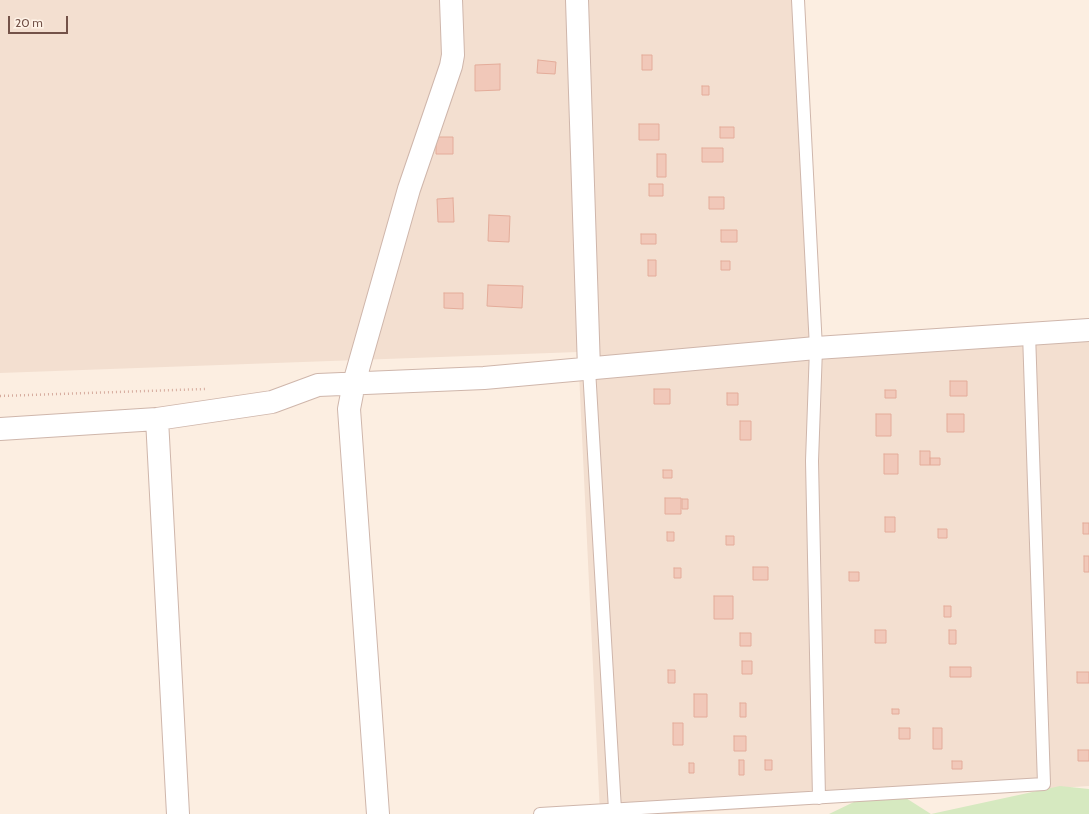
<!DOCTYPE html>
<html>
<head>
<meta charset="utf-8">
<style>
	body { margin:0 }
	#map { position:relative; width:1089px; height:814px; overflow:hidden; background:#fceee1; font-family:Cabin,sans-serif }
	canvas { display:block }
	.scale { position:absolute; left:8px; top:16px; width:60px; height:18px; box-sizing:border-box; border:2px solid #735248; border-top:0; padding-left:5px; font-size:12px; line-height:14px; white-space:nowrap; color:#735248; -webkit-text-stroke:3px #fff3e7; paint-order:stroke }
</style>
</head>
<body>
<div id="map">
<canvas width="1089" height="814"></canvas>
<div class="scale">20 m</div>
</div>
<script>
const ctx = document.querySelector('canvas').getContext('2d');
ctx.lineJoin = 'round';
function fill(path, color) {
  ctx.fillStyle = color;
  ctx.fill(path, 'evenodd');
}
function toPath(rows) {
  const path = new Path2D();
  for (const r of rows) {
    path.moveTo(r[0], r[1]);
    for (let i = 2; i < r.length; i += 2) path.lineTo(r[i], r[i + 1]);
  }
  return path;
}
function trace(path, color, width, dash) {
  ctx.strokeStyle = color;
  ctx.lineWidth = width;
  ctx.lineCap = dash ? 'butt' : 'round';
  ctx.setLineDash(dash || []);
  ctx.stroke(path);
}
fill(toPath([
	[0,0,802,0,812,337,1089,326,1089,786,672,814,600,814,578,352,0,373]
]), '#f3dfd0');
fill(toPath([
	[887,786,931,814,1060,786,1089,789,1089,814,829,814]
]), '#d6e9c0');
const building = toPath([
	[642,55,652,55,652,70,642,70,642,55],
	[538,60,556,62,555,74,537,73,538,60],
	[500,64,500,90,475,91,475,65,500,64],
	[702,86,709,86,709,95,702,95,702,86],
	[639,124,659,124,659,140,639,140,639,124],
	[720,127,734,127,734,138,720,138,720,127],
	[436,137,453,137,453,154,436,154,436,137],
	[702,148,723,148,723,162,702,162,702,148],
	[657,154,666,154,666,177,657,177,657,154],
	[649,184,663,184,663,196,649,196,649,184],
	[709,197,724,197,724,209,709,209,709,197],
	[453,198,454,222,438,222,437,199,453,198],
	[489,215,510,216,509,242,488,241,489,215],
	[721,230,737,230,737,242,721,242,721,230],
	[641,234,656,234,656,244,641,244,641,234],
	[648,260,656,260,656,276,648,276,648,260],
	[721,261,730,261,730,270,721,270,721,261],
	[488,285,523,286,522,308,487,306,488,285],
	[444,293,463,293,463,309,444,308,444,293],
	[950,381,967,381,967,396,950,396,950,381],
	[654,389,670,389,670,404,654,404,654,389],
	[885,390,896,390,896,398,885,398,885,390],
	[727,393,738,393,738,405,727,405,727,393],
	[876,414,891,414,891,436,876,436,876,414],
	[947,414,964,414,964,432,947,432,947,414],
	[740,421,751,421,751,440,740,440,740,421],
	[920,451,930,451,930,465,920,465,920,451],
	[884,454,898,454,898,474,884,474,884,454],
	[930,458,940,458,940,465,930,465,930,458],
	[663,470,672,470,672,478,663,478,663,470],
	[665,498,681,498,681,514,665,514,665,498],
	[682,499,688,499,688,509,682,509,682,499],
	[885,517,895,517,895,532,885,532,885,517],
	[1083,523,1089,523,1089,534,1083,534,1083,523],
	[938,529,947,529,947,538,938,538,938,529],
	[667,532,674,532,674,541,667,541,667,532],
	[726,536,734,536,734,545,726,545,726,536],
	[1084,556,1089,556,1089,572,1084,572,1084,556],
	[753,567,768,567,768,580,753,580,753,567],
	[674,568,681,568,681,578,674,578,674,568],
	[849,572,859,572,859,581,849,581,849,572],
	[714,596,733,596,733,619,714,619,714,596],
	[944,606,951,606,951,617,944,617,944,606],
	[875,630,886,630,886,643,875,643,875,630],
	[949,630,956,630,956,644,949,644,949,630],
	[740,633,751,633,751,646,740,646,740,633],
	[742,661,752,661,752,674,742,674,742,661],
	[950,667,971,667,971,677,950,677,950,667],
	[668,670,675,670,675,683,668,683,668,670],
	[1077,672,1089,672,1089,683,1077,683,1077,672],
	[694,694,707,694,707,717,694,717,694,694],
	[740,703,746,703,746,717,740,717,740,703],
	[892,709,899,709,899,714,892,714,892,709],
	[673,723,683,723,683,745,673,745,673,723],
	[899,728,910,728,910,739,899,739,899,728],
	[933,728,942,728,942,749,933,749,933,728],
	[734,736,746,736,746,751,734,751,734,736],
	[1078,750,1089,750,1089,761,1078,761,1078,750],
	[739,760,744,760,744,775,739,775,739,760],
	[765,760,772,760,772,770,765,770,765,760],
	[952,761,962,761,962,769,952,769,952,761],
	[689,763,694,763,694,773,689,773,689,763]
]);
fill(building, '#f1c8b9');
trace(building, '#e4ac9a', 1);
const lane = toPath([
	[798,0,816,348,812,461,819,798],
	[589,369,615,810],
	[540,814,1044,784,1029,333]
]);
const street = toPath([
	[577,0,589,369],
	[157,419,178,814],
	[0,429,157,419,272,402,318,385,484,378,816,348,1089,330],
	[378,814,349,409,354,383,409,189,451,66,453,55,451,0]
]);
trace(lane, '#cfb6ab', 14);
trace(street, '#cfb6ab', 24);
trace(toPath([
	[0,396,205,389]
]), '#d6ab9d', 2.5, [1, 3]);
trace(lane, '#fff', 12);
trace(street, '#fff', 22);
</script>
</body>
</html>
